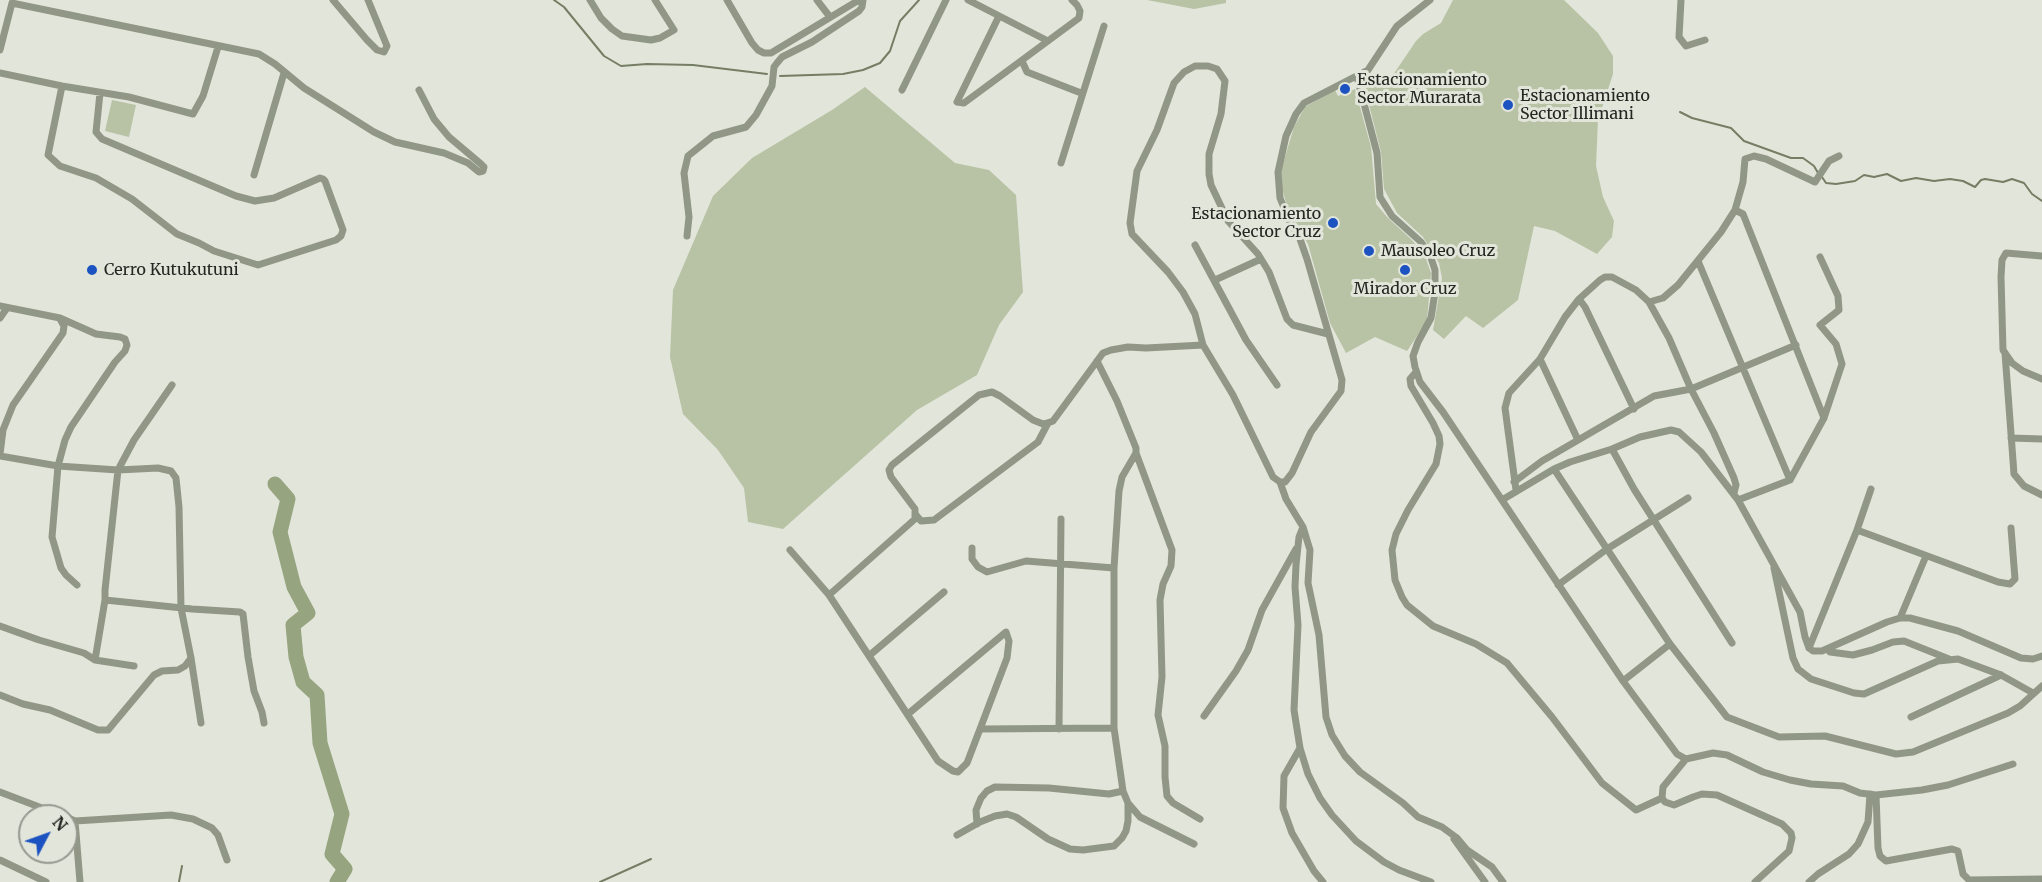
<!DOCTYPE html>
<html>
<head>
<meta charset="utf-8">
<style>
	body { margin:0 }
	#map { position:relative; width:2042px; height:882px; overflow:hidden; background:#e2e6da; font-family:Merriweather,serif }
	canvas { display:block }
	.north { position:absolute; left:18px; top:804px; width:60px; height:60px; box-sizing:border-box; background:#e2e6da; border:2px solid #969990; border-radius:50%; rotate:49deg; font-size:16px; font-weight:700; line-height:24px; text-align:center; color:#252622 }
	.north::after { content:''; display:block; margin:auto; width:21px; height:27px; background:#1c53c0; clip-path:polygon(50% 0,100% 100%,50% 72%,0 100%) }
</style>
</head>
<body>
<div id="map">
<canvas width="2042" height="882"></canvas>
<div class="north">N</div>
</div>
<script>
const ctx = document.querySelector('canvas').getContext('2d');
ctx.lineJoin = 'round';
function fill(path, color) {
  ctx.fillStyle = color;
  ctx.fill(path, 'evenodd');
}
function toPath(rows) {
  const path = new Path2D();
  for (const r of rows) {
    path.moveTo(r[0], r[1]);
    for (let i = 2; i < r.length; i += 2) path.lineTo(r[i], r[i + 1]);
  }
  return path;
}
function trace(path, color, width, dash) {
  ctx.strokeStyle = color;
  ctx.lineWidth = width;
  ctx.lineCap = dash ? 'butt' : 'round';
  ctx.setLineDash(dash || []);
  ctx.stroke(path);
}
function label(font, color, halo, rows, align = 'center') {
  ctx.font = font + ' Merriweather,serif';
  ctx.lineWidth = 6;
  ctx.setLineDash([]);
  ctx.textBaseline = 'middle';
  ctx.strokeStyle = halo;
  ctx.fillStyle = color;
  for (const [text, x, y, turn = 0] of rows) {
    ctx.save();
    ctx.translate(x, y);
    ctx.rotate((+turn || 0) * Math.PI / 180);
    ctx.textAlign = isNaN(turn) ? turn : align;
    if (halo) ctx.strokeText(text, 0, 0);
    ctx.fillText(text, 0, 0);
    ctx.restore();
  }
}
fill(toPath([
	[1147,0,1226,0,1226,3,1194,9],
	[1453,0,1564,0,1598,33,1613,56,1613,74,1598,120,1596,166,1603,197,1614,221,1612,237,1597,254,1555,231,1534,226,1518,300,1483,328,1466,316,1444,339,1433,330,1442,278,1439,263,1423,237,1397,213,1384,189,1381,152,1366,93,1366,88,1391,78,1416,41,1423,34,1441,23],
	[865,87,955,163,989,170,1016,195,1023,292,999,325,977,375,917,410,783,529,748,522,744,488,718,450,683,414,670,357,673,290,713,196,752,158,832,110],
	[1355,89,1371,147,1376,204,1388,218,1411,239,1425,256,1431,273,1427,321,1407,351,1375,337,1346,353,1330,323,1308,244,1288,210,1282,188,1281,170,1294,127,1305,107,1335,90,1338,96],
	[112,100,136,105,129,137,105,131]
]), '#b8c2a5');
trace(toPath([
	[554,0,564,7,604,56,621,66,647,64,693,65,767,74],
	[780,76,843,74,863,70,880,63,890,51,900,21,919,0],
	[1680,112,1692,118,1731,128,1744,141,1791,158,1803,158,1814,166,1818,173],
	[1822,177,1826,183,1836,184,1855,181,1864,175,1874,177,1887,174,1901,181,1916,178,1934,181,1950,179,1963,181,1975,187,1981,180,1985,179,2003,182,2012,179,2024,183,2032,194,2042,201],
	[179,882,182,866],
	[600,882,651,859]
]), '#757e64', 2);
trace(toPath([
	[275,484,288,499,280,532,294,587,308,613,293,625,296,657,303,682,317,695,320,743,342,814,332,854,345,869,337,882]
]), '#97a480', 15);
trace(toPath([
	[333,0,367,40,377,50,384,52,387,46,368,0],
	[590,0,601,18,612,29,622,36,651,40,660,38,674,30,655,0],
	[727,0,752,43,758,50,764,53,771,53,859,0],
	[817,0,830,17],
	[968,0,1048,41],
	[1681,0,1679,37,1686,46,1705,40],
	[999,16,957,102,964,103,1079,18,1080,11,1077,5,1072,0],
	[0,50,12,3,259,54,275,64,304,88,374,132,395,142,444,153,468,163,479,172,483,171,484,167,481,164,449,137,434,119,419,90],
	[1022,61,1027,72,1081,93],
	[0,73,62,86,129,97,193,114,203,96,218,47],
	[1357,77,1377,153,1380,197,1392,216,1421,242,1430,255,1435,270,1435,292,1431,318,1418,342,1413,356,1415,367,1420,382,1443,412,1623,681,1677,754,1686,759,1713,753,1727,755,1763,772,1790,780,1811,784,1843,786,1860,793,1876,795,1922,790,1948,785,2013,764],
	[62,86,48,155,60,166,96,178,132,199,177,234,199,243,214,251,258,265,336,240,341,236,343,230,325,181,323,179,320,178,274,198,255,201,236,196,102,139,96,132,100,93],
	[902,90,946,0],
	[1061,163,1104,26],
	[254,175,284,73],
	[1735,210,1743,214,1824,418],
	[687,236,689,217,684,173,688,156,713,136,746,127,756,115,772,86,774,67,777,63,782,57,812,42,859,11,862,7,863,0],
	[1195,245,1246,340,1277,385],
	[2042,256,2006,253,2002,260,2001,277,2003,350,2012,363,2023,371,2042,379],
	[1698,261,1790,480],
	[1215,280,1261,259],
	[1579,299,1585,307,1634,409],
	[1649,302,1663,298,1678,285,1721,232,1735,210,1743,182,1745,159,1754,156,1766,159,1815,182,1829,161,1839,156],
	[0,306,60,318,96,334,120,337,125,339,127,345,125,351,115,362,71,427,65,440,58,466,52,537,61,568,66,575,77,585],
	[0,318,7,308],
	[1328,334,1293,325,1287,319,1269,272,1258,254,1228,221,1211,185,1209,174,1209,154,1221,114,1225,81,1217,69,1208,66,1195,66,1184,72,1174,83,1157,130,1137,171,1130,223,1132,234,1168,272,1183,292,1195,314,1203,345,1233,395,1273,477,1280,482,1285,482,1292,473,1311,432,1341,391,1342,380,1307,259,1300,239,1289,220,1280,198,1278,172,1286,136,1296,114,1304,103,1368,70,1397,26,1430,0],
	[2005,353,2014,474,2024,486,2042,495],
	[1540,359,1578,440],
	[1416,372,1410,379,1411,386,1433,423,1439,436,1440,444,1436,464,1408,510,1396,534,1392,550,1395,580,1402,597,1407,605,1433,626,1476,644,1507,663,1552,717,1602,783,1636,810,1662,798],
	[2011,438,2042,439],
	[1612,449,1634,489,1732,643],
	[1136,453,1172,550,1171,566,1163,584,1160,600,1162,677,1158,715,1165,746,1165,777,1167,796,1173,803,1200,819],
	[0,454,3,430,13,405,63,333,64,326,60,319],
	[0,456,58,466,118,470,158,468,171,471,176,478,179,507,181,608,191,658,201,723],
	[1554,469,1670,644,1727,717,1779,737,1825,736,1896,754,1913,752,2008,713,2020,706,2042,686],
	[1280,482,1286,499,1303,527,1310,550,1308,583,1319,635,1326,717,1332,735,1345,756,1360,772,1403,803,1418,817,1442,827,1457,838,1467,850,1492,867,1503,882],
	[1514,482,1542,461,1654,396,1691,389,1796,345],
	[1516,490,1505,408,1509,393,1540,359,1565,317,1579,299,1600,280,1605,277,1612,277,1636,290,1649,302,1669,338,1691,389,1714,433,1734,478,1736,485,1734,493],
	[1502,500,1554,469,1570,462,1612,449,1640,437,1671,430,1679,432,1701,452,1738,500,1800,612,1805,637,1809,648,1813,651,1822,651,1887,622,1900,618,1910,618,1958,631,2021,658,2033,659,2042,656],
	[1738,500,1790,480,1824,418,1842,364,1836,344,1820,325,1839,310,1838,296,1820,257],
	[916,515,921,521,934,520,1038,442,1048,423],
	[1303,527,1299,537,1296,565,1295,587,1298,625,1294,710,1300,748,1308,774,1320,798,1332,815,1356,841,1384,862,1399,870,1431,882],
	[1857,530,1998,582,2010,584,2015,579,2011,528],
	[972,548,972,559,978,567,987,572,1026,561,1114,568],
	[790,550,829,595,938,761,953,771,958,772,967,763,980,729,1007,658,1009,641,1006,632,908,714],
	[1774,568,1793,658,1798,669,1811,679,1854,693,1864,694,1938,661,1958,659,2001,675,2033,693],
	[1558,585,1607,549,1688,498],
	[829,595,915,519,915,509,891,477,889,470,892,465,979,395,992,392,1000,396,1033,420,1043,424,1048,423,1053,421,1103,353,1111,350,1128,347,1146,348,1203,345],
	[105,600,192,609,240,612,243,614,248,657,254,691,262,712,264,723],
	[1900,618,1926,556],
	[0,626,39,640,84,653,95,660,134,666],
	[1809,648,1857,530,1871,489],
	[1827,649,1830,652,1853,655,1872,650,1893,642,1904,641,1949,659],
	[870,655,944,592],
	[95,660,105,600,105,590,118,470,134,440,172,385],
	[1623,681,1670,644],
	[0,695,23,704,50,710,98,730,108,730,154,675,162,671,178,670,185,666,191,658],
	[1204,716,1236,671,1248,650,1262,610,1296,549],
	[1911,717,2001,675],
	[980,729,1114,728],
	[1059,729,1061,519],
	[1300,748,1284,776,1283,808,1292,833,1314,871,1323,882],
	[1686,759,1663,787,1662,798,1665,802,1674,805,1693,797,1702,794,1717,795,1782,824,1791,833,1792,838,1789,851,1755,882],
	[0,792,63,816],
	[1876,795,1878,848,1880,856,1886,861,1952,849,1958,851,1963,874,1969,880,2042,879],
	[1128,803,1140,817,1194,844],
	[66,817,75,821,171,815,193,819,212,828,218,835,227,860],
	[75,821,80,882],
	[977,824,976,810,981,798,987,791,995,787,1049,788,1109,794,1123,791],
	[957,835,980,822,995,816,1007,814,1016,817,1048,839,1070,849,1083,850,1114,846,1122,838,1126,831,1128,821,1128,803,1123,791,1114,728,1114,568,1119,491,1122,477,1136,453,1136,448,1117,401,1097,361],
	[1454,839,1485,882],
	[0,860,46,882],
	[1809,882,1818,874,1849,854,1858,844,1868,822,1870,794]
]), '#919787', 7);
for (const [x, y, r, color] of [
	[1345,89,6,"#1c53c0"],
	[1508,105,6,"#1c53c0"],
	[1333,223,6,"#1c53c0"],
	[1369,251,6,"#1c53c0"],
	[92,270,6,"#1c53c0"],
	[1405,270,6,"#1c53c0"]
]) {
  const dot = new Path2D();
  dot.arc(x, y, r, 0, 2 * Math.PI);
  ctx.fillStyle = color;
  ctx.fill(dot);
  trace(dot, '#e2e6da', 2);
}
label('16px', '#252622', '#e2e6da', [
	["Estacionamiento",1357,80],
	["Sector Murarata",1357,98],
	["Estacionamiento",1520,96],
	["Sector Illimani",1520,114],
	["Estacionamiento",1321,214,"right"],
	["Sector Cruz",1321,232,"right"],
	["Mausoleo Cruz",1381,251],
	["Cerro Kutukutuni",104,270],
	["Mirador Cruz",1405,289,"center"]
], 'left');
</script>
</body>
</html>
